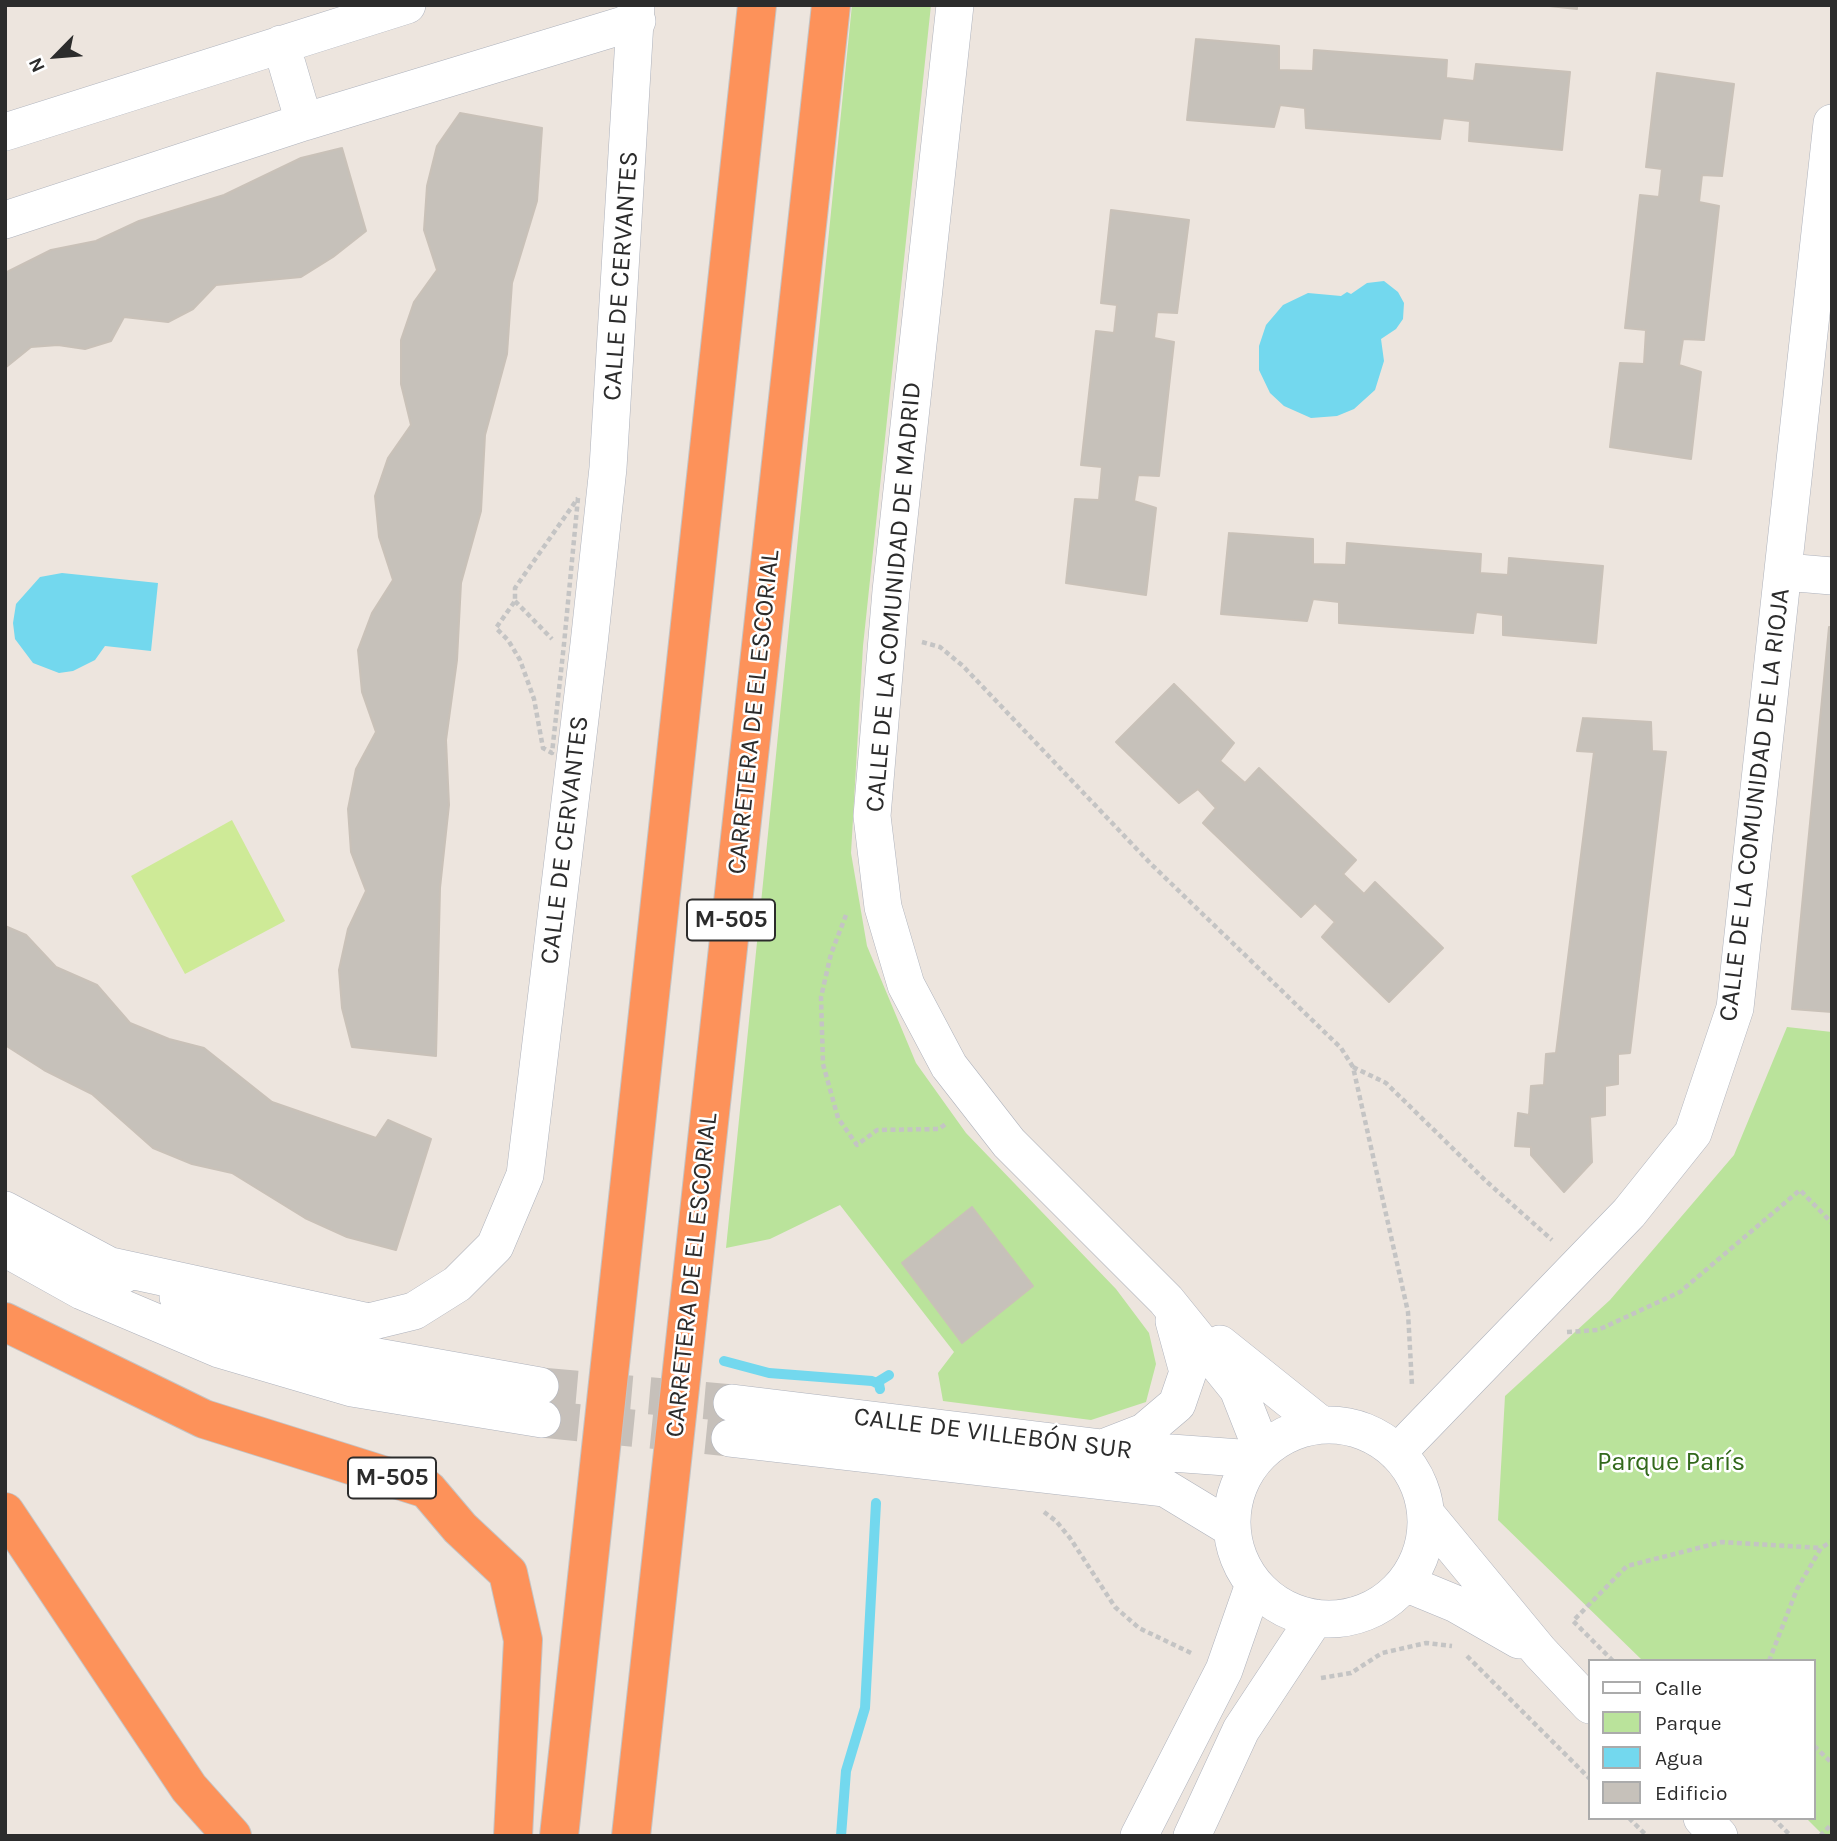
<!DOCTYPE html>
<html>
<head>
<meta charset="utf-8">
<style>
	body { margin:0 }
	#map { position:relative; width:1837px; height:1841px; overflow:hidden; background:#ede5de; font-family:Karla,sans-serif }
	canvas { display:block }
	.frame { position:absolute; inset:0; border:7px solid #2c2c2c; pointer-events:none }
	.legend { position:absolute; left:1588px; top:1659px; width:228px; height:161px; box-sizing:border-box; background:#fff; border:2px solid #ababab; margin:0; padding:9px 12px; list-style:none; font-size:21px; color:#2c2c2c }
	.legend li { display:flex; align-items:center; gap:14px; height:35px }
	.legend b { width:35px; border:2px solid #ababab }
	.north { position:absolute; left:21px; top:21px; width:70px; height:70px; -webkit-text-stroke:5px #fff; paint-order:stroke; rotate:245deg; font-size:19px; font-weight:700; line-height:28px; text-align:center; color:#2c2c2c }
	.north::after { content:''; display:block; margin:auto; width:24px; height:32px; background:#2c2c2c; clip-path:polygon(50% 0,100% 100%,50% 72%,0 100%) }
</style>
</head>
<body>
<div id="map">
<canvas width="1837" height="1841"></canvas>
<div class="frame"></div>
<ul class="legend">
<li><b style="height:9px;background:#fff"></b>Calle</li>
<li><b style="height:19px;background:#bae39b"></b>Parque</li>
<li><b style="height:19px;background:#73d8ee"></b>Agua</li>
<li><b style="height:19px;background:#c6c1ba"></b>Edificio</li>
</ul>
<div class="north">N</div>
</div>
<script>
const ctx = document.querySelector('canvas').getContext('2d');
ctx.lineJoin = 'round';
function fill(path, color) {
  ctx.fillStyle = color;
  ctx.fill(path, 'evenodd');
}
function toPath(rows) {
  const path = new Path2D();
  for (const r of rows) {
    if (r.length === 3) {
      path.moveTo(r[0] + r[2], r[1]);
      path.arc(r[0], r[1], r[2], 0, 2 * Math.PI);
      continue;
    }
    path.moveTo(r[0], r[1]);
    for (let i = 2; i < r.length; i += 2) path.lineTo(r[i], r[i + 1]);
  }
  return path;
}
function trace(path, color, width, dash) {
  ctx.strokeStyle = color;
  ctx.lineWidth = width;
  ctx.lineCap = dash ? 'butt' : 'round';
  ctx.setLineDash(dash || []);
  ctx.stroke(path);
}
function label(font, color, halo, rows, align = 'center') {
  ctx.font = font + ' Karla,sans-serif';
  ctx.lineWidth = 5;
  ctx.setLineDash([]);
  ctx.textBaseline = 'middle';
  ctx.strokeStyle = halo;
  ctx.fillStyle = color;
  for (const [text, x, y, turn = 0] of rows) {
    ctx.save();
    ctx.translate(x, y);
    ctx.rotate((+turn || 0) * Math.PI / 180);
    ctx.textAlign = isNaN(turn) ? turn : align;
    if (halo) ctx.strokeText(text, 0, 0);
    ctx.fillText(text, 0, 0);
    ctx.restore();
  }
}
fill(toPath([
	[852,5,931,5,863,646,851,853,867,946,916,1063,966,1133,1116,1289,1149,1333,1156,1364,1146,1402,1091,1420,943,1401,938,1373,954,1352,840,1205,770,1239,726,1248],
	[1787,1027,1832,1032,1832,1836,1824,1836,1806,1818,1814,1818,1814,1661,1643,1661,1498,1520,1505,1396,1610,1300,1734,1155]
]), '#bae39b');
fill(toPath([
	[232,820,285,921,185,974,131,876]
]), '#ceea97');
fill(toPath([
	[1384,281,1398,292,1404,303,1403,319,1396,329,1381,339,1384,361,1375,390,1354,409,1337,416,1311,418,1284,406,1270,393,1259,370,1259,346,1266,325,1283,305,1308,293,1341,296,1347,292,1351,294,1367,283],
	[62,573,158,583,151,651,105,646,95,660,73,671,59,673,33,663,15,639,13,623,16,604,40,577]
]), '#73d8ee');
trace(toPath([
	[724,1361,769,1373,872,1381,879,1384,880,1389],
	[876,1383,889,1375],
	[841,1836,846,1771,865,1708,876,1503]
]), '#73d8ee', 10);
const building = toPath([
	[1540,5,1577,5,1577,9,1540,5],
	[1196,39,1279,46,1279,70,1313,71,1314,50,1447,60,1446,78,1474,81,1476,64,1570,72,1562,150,1469,141,1470,121,1443,118,1440,139,1306,128,1305,108,1280,105,1274,127,1187,120,1196,39],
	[1657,73,1734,84,1722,176,1702,175,1699,202,1719,206,1704,340,1683,339,1679,365,1701,372,1691,459,1610,447,1620,363,1644,364,1646,330,1625,328,1640,195,1659,197,1662,169,1646,167,1657,73],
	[460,113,542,128,537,201,512,283,507,354,485,435,481,511,461,583,457,660,446,740,449,805,440,888,436,1056,352,1047,342,1008,339,970,348,929,366,891,351,852,348,809,356,769,376,732,362,692,358,650,372,613,393,580,379,537,375,496,388,458,411,425,401,384,401,340,414,302,437,270,424,230,427,186,437,146,460,113],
	[342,148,366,231,333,257,301,277,216,285,193,309,168,322,124,317,111,341,85,349,58,345,31,347,5,368,5,273,51,250,96,241,139,221,224,195,301,158,342,148],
	[1111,210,1189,220,1177,313,1157,312,1154,338,1174,342,1159,476,1138,475,1134,501,1156,508,1146,595,1066,583,1075,499,1099,500,1102,467,1081,465,1096,331,1114,333,1117,305,1101,303,1111,210],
	[1229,533,1313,539,1313,564,1346,565,1347,543,1481,554,1480,573,1508,575,1509,558,1603,566,1596,643,1503,635,1503,615,1476,612,1473,633,1339,623,1339,602,1313,599,1307,621,1221,614,1229,533],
	[1829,627,1832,627,1832,1012,1792,1009,1829,627],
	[1174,684,1234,743,1220,761,1245,783,1259,768,1356,860,1343,874,1364,894,1375,882,1443,948,1389,1002,1322,937,1335,922,1315,903,1301,917,1203,823,1216,808,1198,789,1179,803,1116,742,1174,684],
	[1583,718,1651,722,1652,751,1666,752,1630,1053,1618,1054,1618,1084,1605,1086,1605,1115,1590,1117,1592,1162,1564,1192,1531,1155,1531,1147,1515,1146,1518,1113,1529,1115,1531,1086,1544,1085,1546,1054,1556,1053,1594,752,1577,751,1583,718],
	[5,926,26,935,56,967,97,985,130,1023,169,1039,204,1048,272,1102,376,1138,388,1120,431,1139,396,1250,347,1237,305,1218,232,1173,192,1164,153,1148,92,1094,44,1070,5,1045,5,926],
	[972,1207,1033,1286,962,1343,902,1263,972,1207]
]);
fill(building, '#c6c1ba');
trace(building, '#c9c1b8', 2);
trace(toPath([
	[540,1386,732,1403],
	[542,1419,730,1438]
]), '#c6c0ba', 37, [37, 18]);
const minor = toPath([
	[955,5,891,591,872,816,883,907,906,985,949,1066,1009,1143,1166,1300,1238,1389,1262,1450],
	[281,44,304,122],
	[5,132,407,5],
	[5,220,304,122,637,21],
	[1785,572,1832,576],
	[5,1210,125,1274],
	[5,1248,82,1291,219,1349,352,1388,542,1419],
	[102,1264,369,1322,414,1311,457,1284,495,1246,525,1175,589,644,608,468,636,5],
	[178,1297,231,1319,355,1353,540,1386],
	[1220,1344,1320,1424],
	[732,1403,1102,1448,1254,1459],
	[1329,1522,97],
	[730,1438,1165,1488,1231,1528],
	[1108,1446,1144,1432,1177,1404,1188,1372,1174,1321],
	[1397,1453,1629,1213,1693,1133,1735,1008,1832,123],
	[1426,1514,1540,1652,1590,1705],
	[1405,1583,1456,1604,1519,1640],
	[1702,1818,1719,1836],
	[1139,1836,1224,1670,1254,1584],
	[1192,1836,1241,1730,1315,1618]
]);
const highway = toPath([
	[5,1322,204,1419,427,1489,460,1528,508,1573,523,1640,513,1836],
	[5,1512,189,1788,232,1836],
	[559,1836,757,5],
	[631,1836,831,5]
]);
trace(minor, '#aeb2bc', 38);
trace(highway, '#c4c4c4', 40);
trace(toPath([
	[578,498,564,644,552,753,543,748,534,699,520,660,508,640,496,628,515,601,515,588,578,498],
	[515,601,552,639],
	[922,642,940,647,963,666,1151,864,1341,1048,1353,1067,1408,1312,1412,1385],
	[846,915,831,954,821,997,823,1064,838,1118,857,1145,877,1130,939,1129,947,1123],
	[1353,1067,1386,1083,1486,1181,1552,1240],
	[1567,1332,1598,1330,1680,1292,1800,1190,1832,1223],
	[1044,1512,1056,1521,1070,1538,1115,1607,1139,1628,1191,1653],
	[1467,1656,1590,1779],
	[1613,1661,1573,1621,1627,1566,1722,1542,1821,1548],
	[1769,1661,1797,1589,1821,1548,1832,1541],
	[1321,1678,1351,1673,1382,1653,1426,1643,1452,1646],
	[1814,1746,1832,1763],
	[1629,1818,1647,1836],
	[1773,1818,1791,1836],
	[1820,1836,1832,1824]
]), '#c4c4c4', 4.5, [5, 3.5]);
trace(minor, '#fff', 37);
trace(highway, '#fd925a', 38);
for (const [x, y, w] of [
	[731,920,88],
	[392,1478,88]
]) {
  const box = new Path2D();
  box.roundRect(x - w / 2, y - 20.5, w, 41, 5);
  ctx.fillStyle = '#fff';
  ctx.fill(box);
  trace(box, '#2c2c2c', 2);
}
label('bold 24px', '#2c2c2c', null, [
	["M-505",731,920],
	["M-505",392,1478]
]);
label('26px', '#2c2c2c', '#fff', [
	["CALLE DE CERVANTES",621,276,-86],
	["CALLE DE LA COMUNIDAD DE MADRID",894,597,-85],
	["CARRETERA DE EL ESCORIAL",754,712,-84],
	["CALLE DE LA COMUNIDAD DE LA RIOJA",1755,805,-83],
	["CALLE DE CERVANTES",565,840,-83],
	["CARRETERA DE EL ESCORIAL",692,1275,-84],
	["CALLE DE VILLEBÓN SUR",993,1434,7]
]);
label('26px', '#32691b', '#fff', [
	["Parque París",1671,1463]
]);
</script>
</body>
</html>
